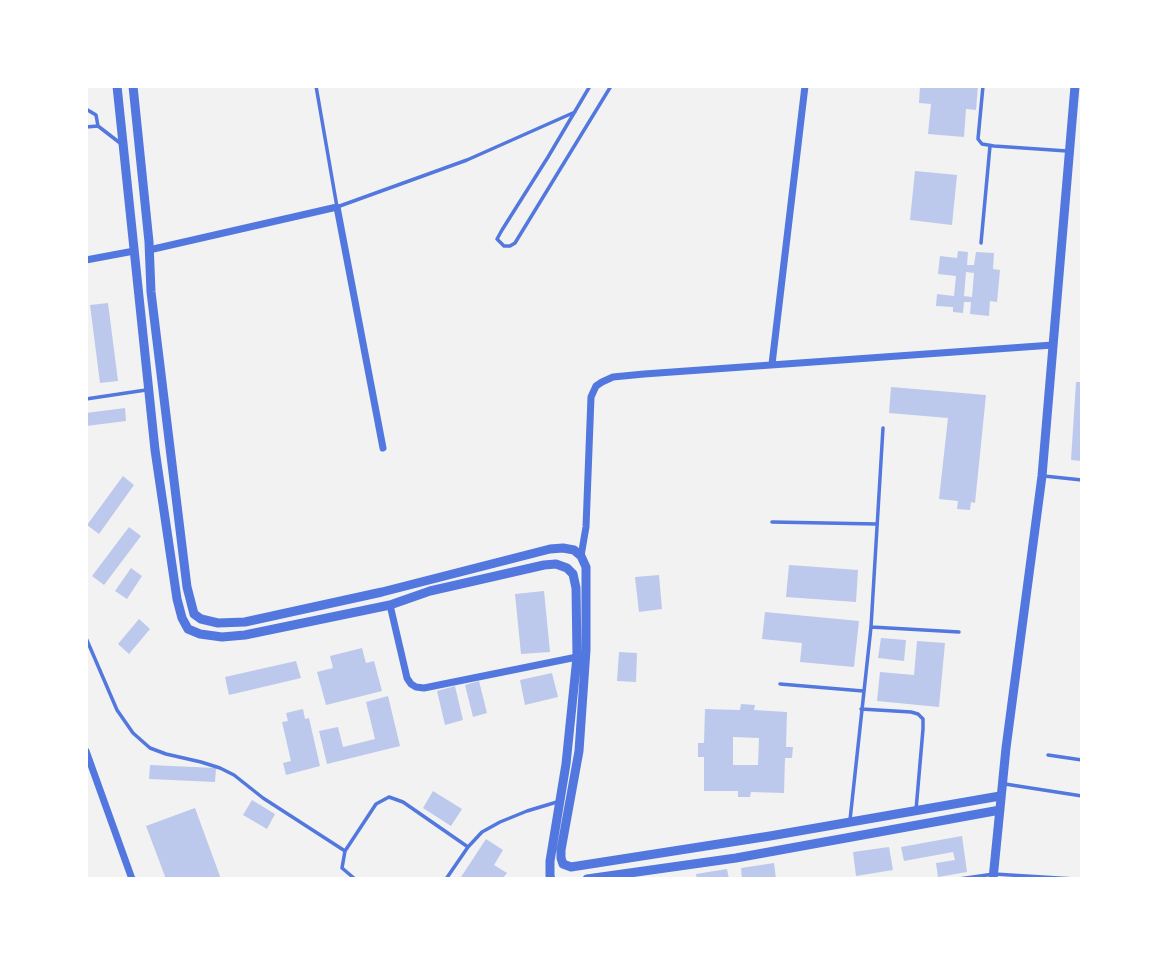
<!DOCTYPE html>
<html>
<head>
<meta charset="utf-8">
<style>
	body { margin:0 }
	#map { position:relative; width:1168px; height:965px; overflow:hidden; background:#f2f2f2; font-family:Signika,sans-serif }
	canvas { display:block }
	.frame { position:absolute; inset:0; border:88px solid #fff; pointer-events:none }
</style>
</head>
<body>
<div id="map">
<canvas width="1168" height="965"></canvas>
<div class="frame"></div>
</div>
<script>
const ctx = document.querySelector('canvas').getContext('2d');
ctx.lineJoin = 'round';
function fill(path, color) {
  ctx.fillStyle = color;
  ctx.fill(path, 'evenodd');
}
function toPath(rows) {
  const path = new Path2D();
  for (const r of rows) {
    path.moveTo(r[0], r[1]);
    for (let i = 2; i < r.length; i += 2) path.lineTo(r[i], r[i + 1]);
  }
  return path;
}
function trace(path, color, width, dash) {
  ctx.strokeStyle = color;
  ctx.lineWidth = width;
  ctx.lineCap = dash ? 'butt' : 'round';
  ctx.setLineDash(dash || []);
  ctx.stroke(path);
}
fill(toPath([
	[920,86,978,86,976,110,966,109,964,137,928,134,931,104,919,103],
	[915,171,957,175,952,225,910,220],
	[958,251,968,252,967,265,974,265,976,252,994,253,993,269,1000,270,997,302,990,301,989,316,970,314,971,302,964,302,963,313,953,312,953,307,936,306,937,294,954,296,956,276,938,274,940,256,957,258],
	[966,272,974,273,972,297,964,296],
	[108,303,118,381,100,383,90,305],
	[1076,382,1082,382,1082,461,1071,460],
	[891,387,986,395,975,503,971,502,970,510,957,509,958,501,939,499,948,418,889,413],
	[125,408,126,421,86,426,86,413],
	[123,476,134,485,99,534,87,525],
	[129,527,141,536,104,585,92,576],
	[789,565,858,570,856,602,786,597],
	[131,568,142,576,127,599,115,591],
	[659,575,662,609,639,612,635,577],
	[544,591,550,652,521,654,515,594],
	[765,612,859,621,854,667,800,662,802,643,762,639],
	[139,619,150,629,129,654,118,644],
	[881,638,906,640,904,661,878,658],
	[917,641,945,643,939,707,877,701,880,672,914,675],
	[362,648,366,663,374,661,382,691,326,705,317,672,333,668,330,656],
	[619,652,637,653,636,682,617,681],
	[296,661,301,678,229,695,225,677],
	[552,673,558,697,525,705,520,680],
	[479,681,487,713,473,717,465,685],
	[455,686,463,720,445,725,437,691],
	[388,696,400,746,327,764,319,731,338,727,343,747,375,739,366,702],
	[741,704,755,705,754,710,787,712,786,747,793,747,792,758,785,758,784,793,751,792,750,797,738,797,738,791,704,791,704,757,698,757,698,743,704,743,705,709,740,710],
	[733,737,759,738,758,765,733,765],
	[303,709,305,719,309,718,320,766,286,775,283,763,291,761,282,722,288,721,286,713],
	[150,765,216,768,215,782,149,779],
	[433,791,462,809,451,826,423,808],
	[252,800,275,814,267,829,243,815],
	[195,808,221,879,166,879,146,826],
	[962,836,967,872,938,877,936,863,955,860,953,852,904,861,901,847],
	[486,839,503,850,494,865,507,873,502,879,464,879,461,877],
	[889,847,893,870,856,876,853,852],
	[774,863,776,879,742,879,741,868],
	[727,869,729,879,697,879,696,874]
]), '#bdc9ec');
trace(toPath([
	[316,86,337,207,467,160,575,112],
	[590,86,548,157,502,230,497,239,504,246,510,246,515,243,611,86],
	[983,86,978,139,982,144,994,146,1067,151],
	[86,109,96,115,98,126,120,143],
	[86,127,98,126],
	[981,243,990,146],
	[86,399,146,390],
	[1044,476,1082,480],
	[772,522,877,524],
	[871,627,959,632],
	[86,638,117,710,133,733,150,748,166,754,201,762,220,768,234,775,263,798,345,851],
	[780,684,863,691],
	[861,709,911,712,918,714,923,719,923,729,916,810],
	[1048,755,1082,760],
	[1005,784,1082,796],
	[850,820,871,627,883,428],
	[355,879,342,868,345,851,376,804,389,797,403,802,468,847],
	[446,879,468,847,482,832,500,822,527,811,557,802],
	[959,879,994,874,1075,879]
]), '#5277de', 3.5);
trace(toPath([
	[149,250,337,207,383,448],
	[86,260,134,251],
	[772,364,805,86],
	[581,556,586,527,591,397,596,386,602,382,613,377,644,374,1053,345],
	[390,605,407,678,411,684,416,687,424,688,577,657],
	[86,751,132,879]
]), '#5277de', 7);
trace(toPath([
	[117,86,155,450,177,599,182,618,188,629,200,634,222,637,245,635,390,605,430,591,544,565,556,564,567,568,573,574,576,588,577,657,566,764,550,861,550,876,551,879],
	[133,86,149,242,151,292,187,587,194,614,201,619,218,623,245,622,382,592,550,549,563,548,574,550,581,556,586,567,586,650,579,751,561,850,561,858,563,864,571,867,770,836,1000,796],
	[587,879,736,858,1000,810],
	[993,879,1006,748,1042,476,1075,86]
]), '#5277de', 9);
</script>
</body>
</html>
